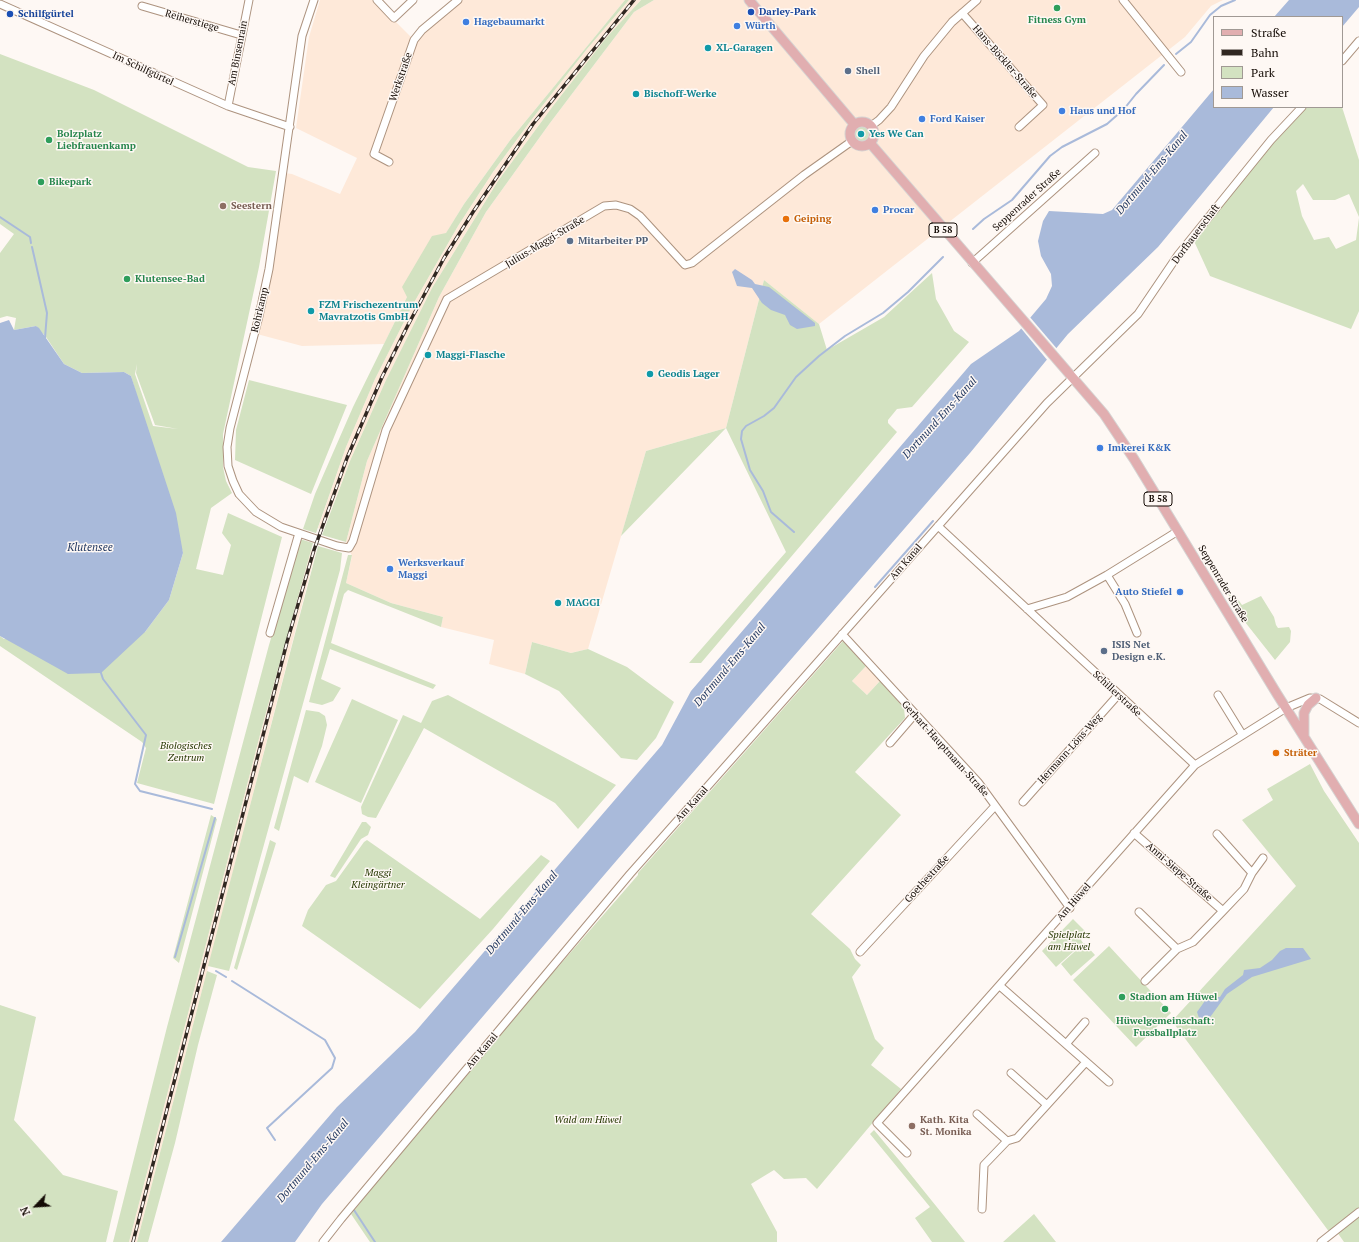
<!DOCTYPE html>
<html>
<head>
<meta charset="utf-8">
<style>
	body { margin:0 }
	#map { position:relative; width:1359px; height:1242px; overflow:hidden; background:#fef8f4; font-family:"PT Serif",serif }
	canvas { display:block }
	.legend { position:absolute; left:1213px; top:16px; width:130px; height:92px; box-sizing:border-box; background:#fef8f4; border:1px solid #a09994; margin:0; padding:5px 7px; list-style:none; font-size:12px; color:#140b05 }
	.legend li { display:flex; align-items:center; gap:8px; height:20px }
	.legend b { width:20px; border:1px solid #a09994 }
	.north { position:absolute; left:16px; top:1186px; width:40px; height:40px; -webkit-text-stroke:3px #fef8f4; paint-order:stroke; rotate:245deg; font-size:11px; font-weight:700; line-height:16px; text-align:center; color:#140b05 }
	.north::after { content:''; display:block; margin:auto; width:14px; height:18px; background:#140b05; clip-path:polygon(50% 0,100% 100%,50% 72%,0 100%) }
</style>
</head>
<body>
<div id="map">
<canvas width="1359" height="1242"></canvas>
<ul class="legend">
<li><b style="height:5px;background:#e1aeb0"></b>Straße</li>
<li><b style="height:5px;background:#302721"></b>Bahn</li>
<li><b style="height:11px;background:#d3e2c1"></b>Park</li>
<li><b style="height:11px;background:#a9bada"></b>Wasser</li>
</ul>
<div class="north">N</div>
</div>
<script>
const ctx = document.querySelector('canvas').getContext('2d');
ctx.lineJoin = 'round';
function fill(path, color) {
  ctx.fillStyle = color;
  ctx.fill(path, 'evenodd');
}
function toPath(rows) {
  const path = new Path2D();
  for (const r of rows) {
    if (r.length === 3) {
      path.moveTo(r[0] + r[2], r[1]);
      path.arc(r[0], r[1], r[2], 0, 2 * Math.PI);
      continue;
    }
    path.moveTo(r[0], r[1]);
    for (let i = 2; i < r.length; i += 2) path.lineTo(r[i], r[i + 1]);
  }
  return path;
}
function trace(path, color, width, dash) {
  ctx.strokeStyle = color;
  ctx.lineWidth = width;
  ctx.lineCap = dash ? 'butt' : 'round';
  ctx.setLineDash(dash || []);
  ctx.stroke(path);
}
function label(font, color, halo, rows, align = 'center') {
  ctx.font = font + ' "PT Serif",serif';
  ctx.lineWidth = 3;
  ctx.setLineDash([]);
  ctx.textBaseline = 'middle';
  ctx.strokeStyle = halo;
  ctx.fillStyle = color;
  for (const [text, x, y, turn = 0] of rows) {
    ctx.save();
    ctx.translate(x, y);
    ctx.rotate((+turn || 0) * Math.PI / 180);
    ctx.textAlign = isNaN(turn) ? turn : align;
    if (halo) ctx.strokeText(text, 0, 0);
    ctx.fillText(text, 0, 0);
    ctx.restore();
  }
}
fill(toPath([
	[320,0,374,0,415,41,462,0,625,0,511,139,464,204,407,297,384,344,302,346,257,334,284,173,292,174,340,194,357,158,296,128,309,37],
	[629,0,641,0,606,38,553,106,498,181,432,288,386,380,350,461,323,530,318,528,346,447,375,379,412,306,458,226,493,172,532,119,587,49],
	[654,0,1223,0,1211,6,1185,37,819,324,764,280,726,428,646,451,588,649,571,653,532,642,525,674,489,664,494,640,441,627,443,617,391,603,346,583,352,556,346,542,367,461,439,297,486,212,550,123,634,12],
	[311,550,316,551,137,1242,129,1242,262,727],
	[866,666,880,681,867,695,852,681]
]), '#fee9d9');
fill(toPath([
	[625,0,629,0,587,49,532,119,493,172,458,226,412,306,375,379,346,447,316,533,303,529,315,494,353,407,407,297,402,287,432,236,446,233,464,204,511,139],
	[641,0,654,0,634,12,550,123,486,212,439,297,367,461,346,542,322,535,350,461,386,380,432,288,498,181,553,106,606,38],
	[0,54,94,90,248,167,276,171,259,267,223,434,223,467,226,481,232,493,211,508,196,569,223,575,231,545,222,533,228,513,282,537,214,804,137,783,146,748,142,742,0,646,0,636,4,639,145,632,169,600,183,553,131,376,124,372,82,373,64,364,46,337,36,326,14,330,16,318,7,316,0,318,0,253,14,234,0,224],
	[137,364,136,373,155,425,178,429,153,426,135,374],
	[1304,107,1342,107,1359,160,1359,217,1349,194,1335,200,1313,200,1303,184,1296,191,1302,216,1314,240,1329,237,1336,249,1356,240,1359,218,1359,311,1351,329,1210,276,1194,241,1274,140],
	[861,133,8],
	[932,273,936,299,954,331,969,342,912,407,897,409,888,420,888,423,897,432,701,663,689,663,786,552,726,428,621,536,646,451,726,428,764,280,819,324,827,350,884,317],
	[249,380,347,405,311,494,235,460,236,430],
	[300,539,313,543,262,727,129,1242,113,1242,167,1027,269,645],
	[318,546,342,553,340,570,229,971,208,966],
	[348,555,352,555,346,583,391,603,443,617,441,627,348,590,344,594,331,643,436,685,433,689,330,649,321,679,341,688,333,701,322,705,309,702],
	[1228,594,1237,598,1242,605,1261,596,1274,617,1276,625,1278,628,1289,627,1291,631,1290,642,1275,660,1245,622],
	[843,641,866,666,852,681,867,695,880,681,904,708,905,718,855,772,901,815,811,914,850,949,855,959,861,965,852,977,875,1039,884,1048,871,1065,901,1089,817,1189,806,1178,784,1179,774,1170,751,1184,777,1232,777,1242,370,1242,351,1214,369,1192,369,1189,451,1094,537,989,558,967,638,875,638,873],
	[532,642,571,653,588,649,627,667,674,702,656,738,637,760,621,758,559,691,525,674],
	[448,695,616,785,578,829,555,803,424,728,376,818,368,817,362,814,361,807,403,715,421,723,432,701],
	[352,699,398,720,361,803,315,782],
	[306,710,319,712,325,716,327,725,322,746,308,783,294,776,279,831,274,828],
	[1310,764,1324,791,1359,843,1359,1210,1330,1233,1172,1021,1296,886,1242,820,1273,800,1267,789],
	[211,815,217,819,179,963,173,958],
	[362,822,366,822,371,827,368,835,361,839,335,878,330,876],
	[270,840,276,843,237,970,234,968],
	[367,840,480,919,541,855,550,861,493,929,420,1009,302,926,308,910,326,885,336,881,364,842],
	[1073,919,1087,933,1081,940,1083,943,1056,967,1042,951],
	[1084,943,1095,955,1071,976,1061,964],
	[1109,946,1171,1013,1136,1047,1073,980],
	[207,971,217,975,198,1045,175,1143,148,1242,137,1242],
	[0,1005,36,1017,14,1120,63,1175,118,1191,106,1242,0,1242],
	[874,1130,899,1160,965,1242,932,1242,915,1218,930,1207,870,1134],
	[1034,1214,1056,1242,1003,1242],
	[1359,1214,1359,1242,1344,1242,1337,1232]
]), '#d3e2c1');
fill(toPath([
	[1289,0,1359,0,1359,7,1342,27,1342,17,1274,17],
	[1214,89,1214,107,1274,107,1158,247,1068,334,970,453,617,860,322,1204,295,1242,221,1242,337,1107,415,1032,662,745,691,691,971,364,1019,331,1046,299,1052,286,1051,274,1041,256,1038,241,1043,221,1049,211,1103,214,1112,210],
	[735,269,752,280,755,284,769,287,815,323,815,326,797,329,790,325,785,315,771,310,762,303,752,288,737,286,732,272],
	[9,320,14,330,36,326,39,328,64,364,82,373,124,372,131,376,176,513,183,553,169,600,145,632,101,673,68,674,0,636,0,323],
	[1286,948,1303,948,1311,959,1252,977,1227,994,1208,1020,1203,1023,1200,1021,1197,1012,1207,998,1220,997,1225,989,1243,975,1244,970,1260,968,1272,960,1280,951]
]), '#a9bada');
fill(toPath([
	[1029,316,1058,350,1048,361,1020,327]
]), '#fef8f4');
trace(toPath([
	[1176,54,1191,42,1210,15,1221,6,1235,0],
	[0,217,30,237,31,243],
	[973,229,984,219,1012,200,1050,156,1062,147,1107,124,1124,109,1136,94,1164,65],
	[32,247,47,313,45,338],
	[794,532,771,512,763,491,750,470,741,439,742,431,746,426,764,416,774,408,796,377,819,356,845,336,883,313,908,292,943,257],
	[875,587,933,521],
	[100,670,103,679,146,735,135,784,140,791,212,809],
	[175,957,215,818],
	[216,971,226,977],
	[232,981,325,1040,335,1058,332,1068,267,1128,275,1140],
	[354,1210,375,1242]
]), '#a9bada', 2);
const minor = toPath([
	[314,0,302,36,269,269,259,316,230,428,227,447,228,466,233,481,239,494,256,512,281,527,337,546,349,548,353,541,386,430,447,299,604,206,616,205,630,209,640,216,685,265,692,263,804,175,852,141],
	[377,0,394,18,413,0],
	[1123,0,1181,72],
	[0,4,228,106,290,127],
	[142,6,241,35],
	[962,13,1043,105,1019,127],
	[1342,61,1359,41],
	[228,106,249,0],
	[871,126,879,120,891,107,924,56,952,22,977,0],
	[389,162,374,154,414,40,422,30,458,0],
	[972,263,1095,153],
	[938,526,1195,765],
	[1107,575,1125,604,1137,633],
	[1027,609,1067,597,1107,575,1178,531],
	[270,633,299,533],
	[842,634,978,782,1070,908],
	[1218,695,1242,734],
	[890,743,915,714],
	[1023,802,1118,695],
	[1134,833,1223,911],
	[1217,834,1252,873],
	[1139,912,1177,949],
	[860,952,995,806],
	[1145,981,1177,949,1193,942,1223,911,1244,889,1252,873,1263,858],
	[1000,986,1109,1082],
	[1066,1044,1085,1022],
	[1011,1073,1047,1105],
	[977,1114,1007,1141,1017,1138,1086,1062],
	[907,1153,877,1123,1195,765,1286,708,1310,698,1320,699,1359,723],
	[982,1209,984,1165,1007,1141],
	[323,1242,341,1219,630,874,1047,403,1138,314,1178,255,1271,140,1302,107],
	[1321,1242,1359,1212]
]);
const major = toPath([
	[749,0,854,124],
	[862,134,12],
	[870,143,1104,414,1134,459,1277,694,1359,824],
	[1304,735,1304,713,1308,705,1316,698]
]);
trace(minor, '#ad937f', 9);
trace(major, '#d5d3d2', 11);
trace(minor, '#fff', 7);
trace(major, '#e1aeb0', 9);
const rail = toPath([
	[133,1242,287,642,314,550,347,458,382,377,408,325,444,258,473,212,533,124,634,0]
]);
trace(rail, '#302721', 3.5);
trace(rail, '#fef8f4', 2, [6]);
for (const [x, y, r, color] of [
	[1057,8,4,"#2e9e5b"],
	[751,12,4,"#1a4fb4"],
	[10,14,4,"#1a4fb4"],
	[466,22,4,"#3f7fe0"],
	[737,26,4,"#3f7fe0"],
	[708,48,4,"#0f9aa8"],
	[848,71,4,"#5c6f8a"],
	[636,94,4,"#0f9aa8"],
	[1062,111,4,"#3f7fe0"],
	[922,119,4,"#3f7fe0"],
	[861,134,4,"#0f9aa8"],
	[49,140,4,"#2e9e5b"],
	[41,182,4,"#2e9e5b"],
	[223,206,4,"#8d6e63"],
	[875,210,4,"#3f7fe0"],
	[786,219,4,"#e8710a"],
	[570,241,4,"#5c6f8a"],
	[127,279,4,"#2e9e5b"],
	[311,311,4,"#0f9aa8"],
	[428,355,4,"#0f9aa8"],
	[650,374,4,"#0f9aa8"],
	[1100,448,4,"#3f7fe0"],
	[390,569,4,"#3f7fe0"],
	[1180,592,4,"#3f7fe0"],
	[558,603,4,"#0f9aa8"],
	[1104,651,4,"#5c6f8a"],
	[1276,753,4,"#e8710a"],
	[1122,997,4,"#2e9e5b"],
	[1165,1009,4,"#2e9e5b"],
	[912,1126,4,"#8d6e63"]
]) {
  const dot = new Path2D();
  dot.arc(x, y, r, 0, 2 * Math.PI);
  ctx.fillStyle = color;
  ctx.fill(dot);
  trace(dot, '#fef8f4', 1.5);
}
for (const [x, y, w] of [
	[943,230,28],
	[1158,499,28]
]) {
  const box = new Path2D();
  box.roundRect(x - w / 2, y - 7, w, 14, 3);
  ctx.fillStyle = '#fef8f4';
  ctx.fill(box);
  trace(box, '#140b05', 1);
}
label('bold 9px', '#140b05', null, [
	["B 58",943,230],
	["B 58",1158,499]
]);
label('bold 10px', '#164399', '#fef8f4', [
	["Darley-Park",759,12],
	["Schilfgürtel",18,14]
], 'left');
label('bold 10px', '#27864d', '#fef8f4', [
	["Fitness Gym",1057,20,"center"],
	["Bolzplatz",57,134],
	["Liebfrauenkamp",57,146],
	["Bikepark",49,182],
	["Klutensee-Bad",135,279],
	["Stadion am Hüwel",1130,997],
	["Hüwelgemeinschaft:",1165,1021,"center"],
	["Fussballplatz",1165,1033,"center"]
], 'left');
label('10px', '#140b05', '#fef8f4', [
	["Reiherstiege",192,21,16],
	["Am Binsenrain",238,53,-79],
	["Hans-Böckler-Straße",1005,62,49],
	["Im Schilfgürtel",143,69,25],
	["Werkstraße",401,77,-71],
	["Seppenrader Straße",1027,200,-42],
	["Dorfbauerschaft",1196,234,-53],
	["Julius-Maggi-Straße",545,242,-31],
	["Rohrkamp",260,310,-77],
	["Am Kanal",906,562,-49],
	["Seppenrader Straße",1223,584,59],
	["Schillerstraße",1117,694,43],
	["Gerhart-Hauptmann-Straße",945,749,48],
	["Hermann-Löns-Weg",1070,749,-48],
	["Am Kanal",692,804,-48],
	["Anni-Siepe-Straße",1179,872,41],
	["Goethestraße",927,879,-48],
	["Am Hüwel",1074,902,-49],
	["Am Kanal",482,1051,-50]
]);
label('bold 10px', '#366cbe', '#fef8f4', [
	["Hagebaumarkt",474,22],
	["Würth",745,26],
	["Haus und Hof",1070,111],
	["Ford Kaiser",930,119],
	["Procar",883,210],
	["Imkerei K&K",1108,448],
	["Werksverkauf",398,563],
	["Maggi",398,575],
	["Auto Stiefel",1172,592,"right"]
], 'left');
label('bold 10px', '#0d838f', '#fef8f4', [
	["XL-Garagen",716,48],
	["Bischoff-Werke",644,94],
	["Yes We Can",869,134],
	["FZM Frischezentrum",319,305],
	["Mavratzotis GmbH",319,317],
	["Maggi-Flasche",436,355],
	["Geodis Lager",658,374],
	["MAGGI",566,603]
], 'left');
label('bold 10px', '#4e5e75', '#fef8f4', [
	["Shell",856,71],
	["Mitarbeiter PP",578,241],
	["ISIS Net",1112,645],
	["Design e.K.",1112,657]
], 'left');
label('bold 10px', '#785e54', '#fef8f4', [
	["Seestern",231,206],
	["Kath. Kita",920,1120],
	["St. Monika",920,1132]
], 'left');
label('bold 10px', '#c56008', '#fef8f4', [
	["Geiping",794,219],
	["Sträter",1284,753]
], 'left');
label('italic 10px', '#253701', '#fef8f4', [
	["Biologisches",186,746],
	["Zentrum",186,758],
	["Maggi",378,873],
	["Kleingärtner",378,885],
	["Spielplatz",1069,935],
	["am Hüwel",1069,947],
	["Wald am Hüwel",588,1120]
]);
label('italic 11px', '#223861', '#fef8f4', [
	["Dortmund-Ems-Kanal",1152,173,-50],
	["Dortmund-Ems-Kanal",940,418,-48],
	["Klutensee",90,548],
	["Dortmund-Ems-Kanal",730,665,-50],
	["Dortmund-Ems-Kanal",522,913,-50],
	["Dortmund-Ems-Kanal",313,1161,-50]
]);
</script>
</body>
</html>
